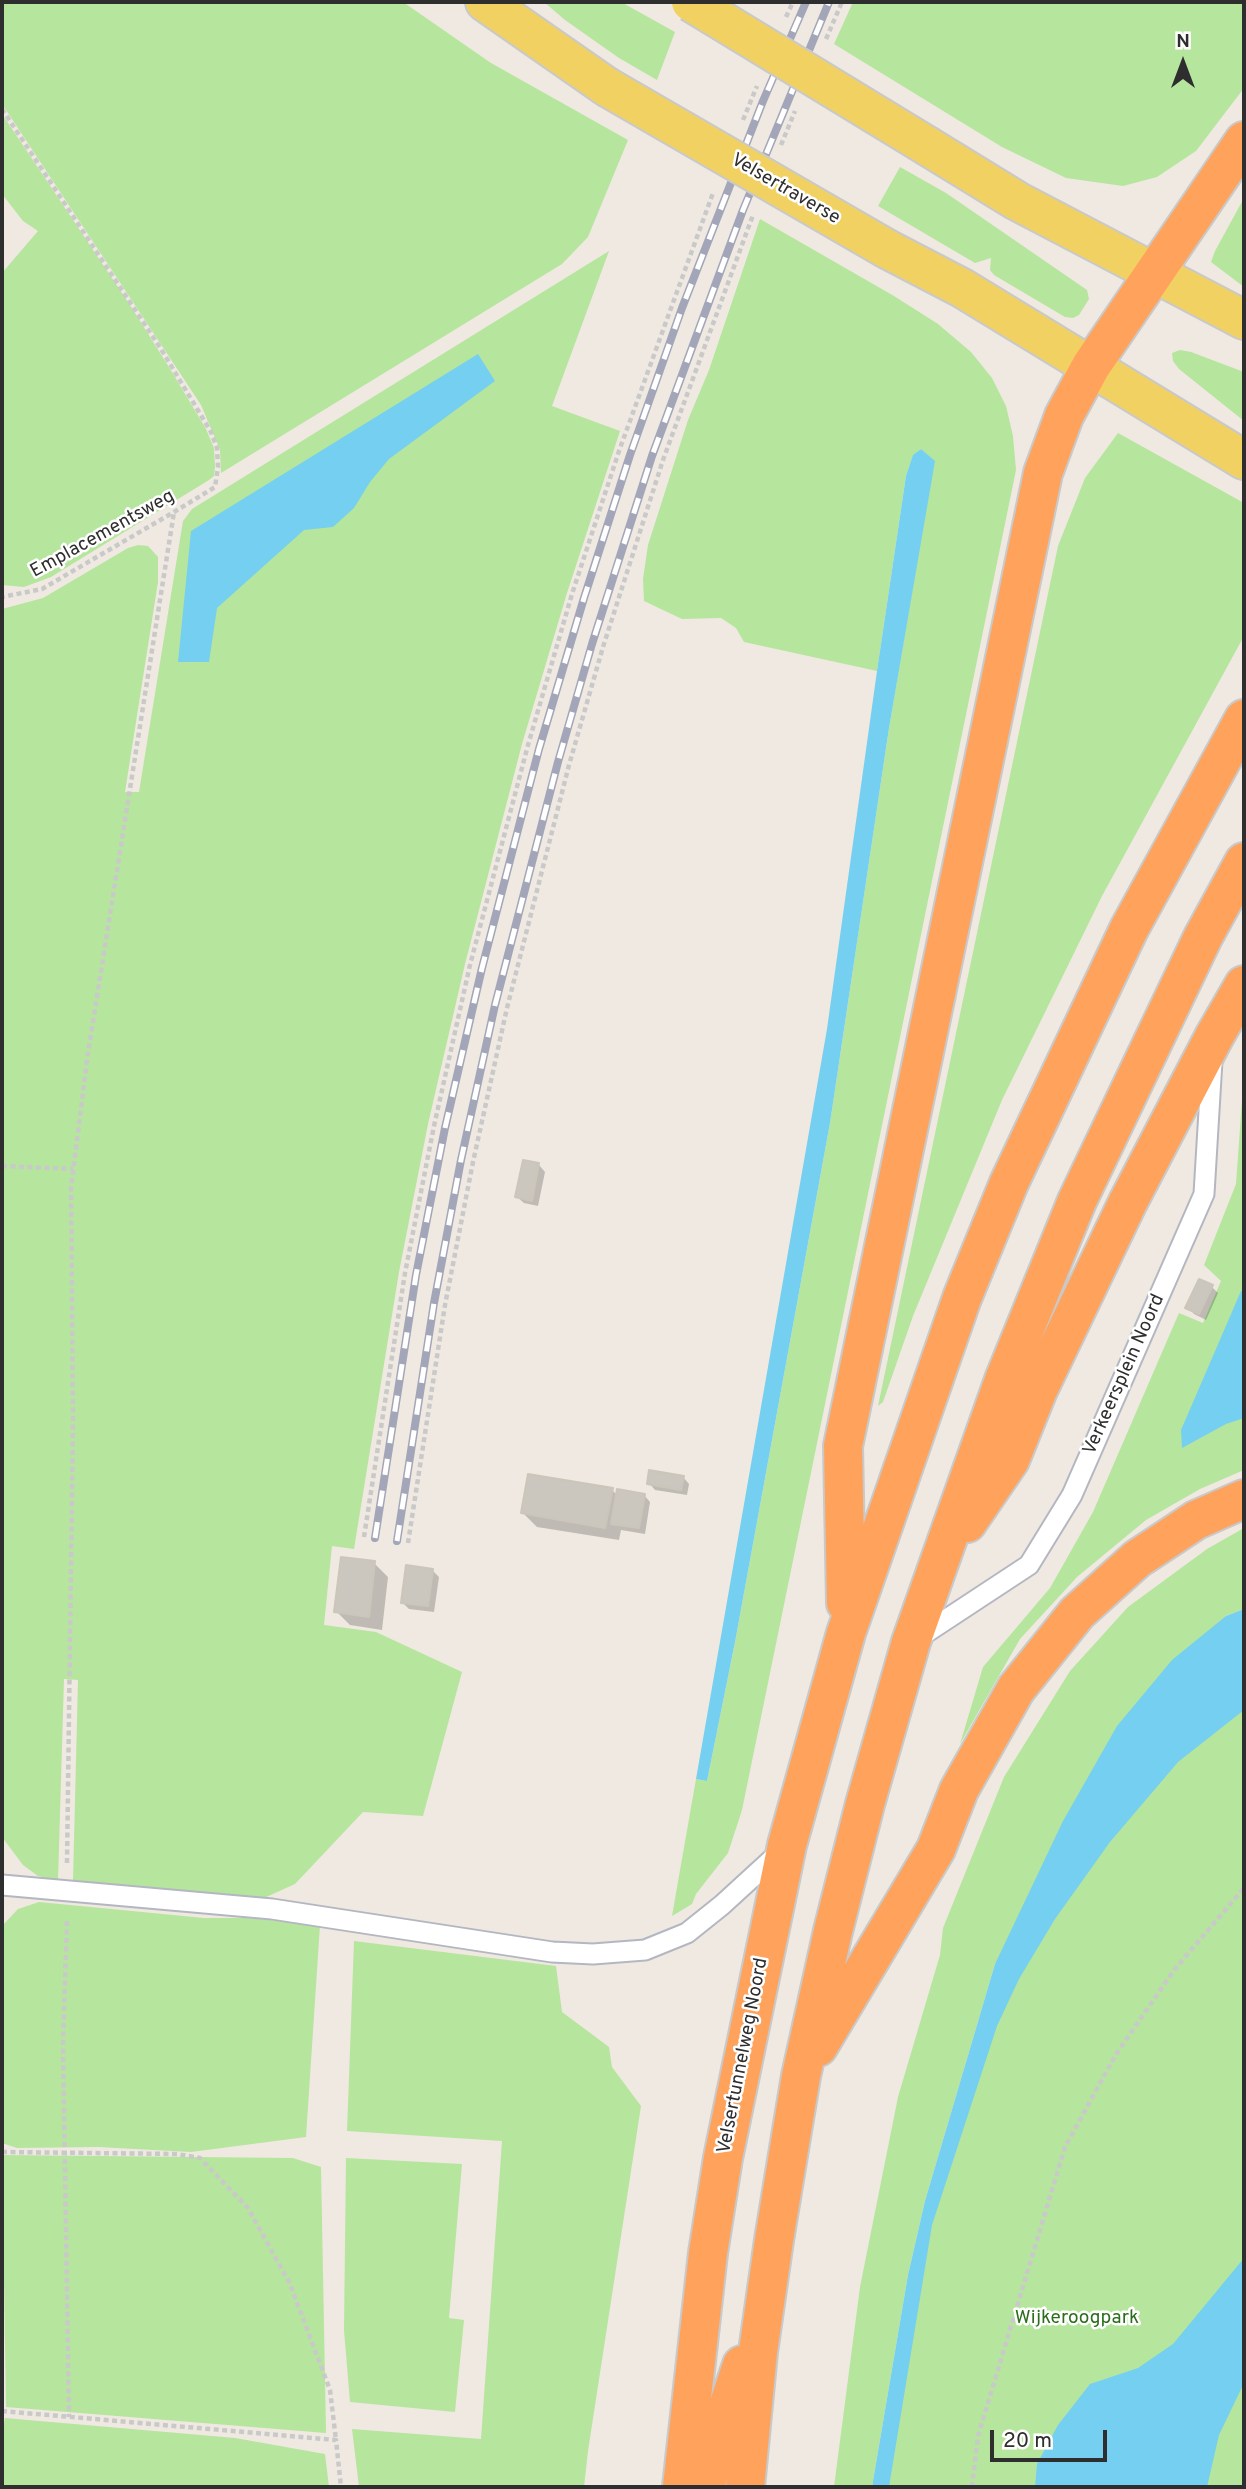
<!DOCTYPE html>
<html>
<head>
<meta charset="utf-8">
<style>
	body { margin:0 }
	#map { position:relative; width:1246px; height:2489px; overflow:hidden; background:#efe9e1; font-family:Overpass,sans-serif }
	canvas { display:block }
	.frame { position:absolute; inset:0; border:4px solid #2e2e2e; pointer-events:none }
	.north { position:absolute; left:1148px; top:28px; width:70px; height:70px; -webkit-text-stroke:5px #fff; paint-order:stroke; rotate:0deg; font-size:19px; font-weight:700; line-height:28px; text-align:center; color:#2e2e2e }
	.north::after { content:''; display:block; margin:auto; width:24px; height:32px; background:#2e2e2e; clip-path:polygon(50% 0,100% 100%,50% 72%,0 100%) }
	.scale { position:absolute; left:990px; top:2430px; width:117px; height:32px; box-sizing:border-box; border:4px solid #2e2e2e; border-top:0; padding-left:9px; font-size:21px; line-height:24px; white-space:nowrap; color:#2e2e2e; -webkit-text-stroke:5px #fff; paint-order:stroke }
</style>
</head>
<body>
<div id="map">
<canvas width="1246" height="2489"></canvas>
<div class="frame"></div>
<div class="north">N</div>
<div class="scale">20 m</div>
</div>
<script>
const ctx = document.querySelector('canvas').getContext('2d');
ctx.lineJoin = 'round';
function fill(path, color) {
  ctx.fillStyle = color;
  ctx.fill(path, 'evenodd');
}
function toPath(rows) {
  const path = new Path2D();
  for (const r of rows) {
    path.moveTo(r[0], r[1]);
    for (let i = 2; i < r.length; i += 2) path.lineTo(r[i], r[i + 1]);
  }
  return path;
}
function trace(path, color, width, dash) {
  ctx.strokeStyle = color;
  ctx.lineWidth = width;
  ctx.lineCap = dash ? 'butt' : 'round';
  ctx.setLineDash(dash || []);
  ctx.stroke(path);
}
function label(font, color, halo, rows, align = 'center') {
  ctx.font = font + ' Overpass,sans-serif';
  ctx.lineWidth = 5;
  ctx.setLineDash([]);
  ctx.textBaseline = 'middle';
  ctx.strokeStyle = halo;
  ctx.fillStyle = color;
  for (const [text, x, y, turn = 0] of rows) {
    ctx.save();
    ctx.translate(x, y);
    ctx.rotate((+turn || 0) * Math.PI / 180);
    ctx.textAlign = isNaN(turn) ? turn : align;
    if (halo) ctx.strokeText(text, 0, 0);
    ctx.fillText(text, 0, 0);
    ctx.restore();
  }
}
fill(toPath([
	[2,2,403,2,491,63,628,140,588,237,562,264,221,473,220,450,201,405,2,104],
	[544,2,621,2,675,32,657,80,619,58,565,20],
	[853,2,1244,2,1244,88,1196,151,1157,177,1123,186,1066,178,1002,147,834,44],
	[2,114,130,305,172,372,206,429,214,448,215,467,214,476,209,480,51,577,24,587,2,585,2,273,38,231,23,221,2,194],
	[900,167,946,193,1087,290,1089,299,1079,315,1073,318,1065,317,994,275,990,270,991,258,975,263,878,206],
	[1244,198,1244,287,1211,262,1215,251],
	[760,219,894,296,938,324,971,352,992,378,1006,406,1013,436,1016,470,742,1810,728,1853,696,1894,692,1904,672,1916,696,1779,707,1781,735,1642,830,1123,889,728,934,461,921,449,913,456,906,476,877,671,744,642,736,628,721,618,682,619,644,601,643,579,648,545,688,420,709,370],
	[609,251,552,406,620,431,567,593,522,744,465,964,428,1124,399,1272,354,1549,332,1546,324,1625,376,1632,462,1672,423,1816,363,1812,295,1884,264,1898,73,1881,78,1680,64,1679,58,1881,38,1876,23,1865,2,1837,2,609,43,598,128,548,138,545,148,546,158,557,158,582,125,792,139,792,183,521,192,509],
	[1180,350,1191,352,1244,372,1244,421,1179,369,1173,361,1172,353],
	[1118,433,1244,503,1244,636,1102,896,1002,1100,913,1316,883,1402,878,1406,1058,546,1085,478],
	[1244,1072,1244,1470,1200,1489,1146,1520,1077,1577,1020,1639,960,1744,983,1667,1050,1588,1093,1512,1179,1313,1203,1323,1221,1281,1204,1265,1236,1184],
	[1244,1528,1244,1609,1226,1616,995,1964,925,2201,908,2275,872,2487,834,2487,860,2287,898,2097,940,1955,943,1928,1004,1777,1070,1671,1128,1607,1207,1549],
	[1244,1665,1244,2487,881,2487,917,2257,992,1997],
	[39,1902,204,1918,248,1918,320,1925,306,2137,191,2152,98,2147,17,2148,2,2143,2,1926,18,1909],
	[354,1941,556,1966,562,2012,609,2047,612,2067,641,2106,588,2451,584,2487,359,2487,352,2429,481,2439,502,2141,347,2131],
	[2,2155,293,2158,321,2167,326,2433,6,2407],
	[346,2158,462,2164,449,2318,464,2320,455,2412,350,2402,344,2330],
	[5,2418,235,2438,325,2454,329,2487,2,2487,2,2436]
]), '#b6e59e');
fill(toPath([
	[478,354,495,381,389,459,370,482,354,508,333,527,304,530,217,608,209,662,178,662,191,531],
	[921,449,935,461,889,728,830,1123,735,1642,707,1781,696,1779,827,1029,877,671,906,476,913,455],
	[1244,1290,1244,1418,1226,1424,1182,1448,1181,1430,1241,1291],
	[1244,1609,1244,1710,1178,1762,1110,1842,1055,1919,1019,1979,997,2026,932,2225,889,2487,872,2487,908,2275,925,2201,995,1964,1063,1821,1117,1726,1172,1660,1226,1616],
	[1244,2258,1244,2383,1219,2435,1207,2487,1035,2487,1037,2464,1058,2425,1090,2384,1138,2368,1173,2344]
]), '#75cff0');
fill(toPath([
	[524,1162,539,1165,545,1172,538,1206,524,1203,517,1197],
	[1212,1287,1218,1293,1206,1320,1194,1314,1188,1307],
	[683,1477,689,1484,687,1495,655,1490,649,1483],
	[612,1490,617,1495,644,1495,650,1502,645,1534,621,1530,619,1540,537,1527,523,1513],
	[374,1563,388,1577,382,1630,350,1625,336,1611],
	[432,1570,439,1577,434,1612,409,1609,402,1602]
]), '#0003');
const building = toPath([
	[523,1160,539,1163,532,1201,515,1197,523,1160],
	[1199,1279,1213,1285,1199,1314,1185,1308,1199,1279],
	[649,1470,684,1476,681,1490,647,1484,649,1470],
	[528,1474,613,1488,605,1528,521,1513,528,1474],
	[617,1489,645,1494,639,1528,611,1524,617,1489],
	[341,1557,375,1561,369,1617,334,1612,341,1557],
	[406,1565,433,1569,428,1606,401,1603,406,1565]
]);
fill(building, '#cbc7bf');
trace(building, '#cbc5ba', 2);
const lane = toPath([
	[915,1640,1029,1565,1072,1495,1204,1194,1212,1061],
	[2,1885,272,1909,552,1952,593,1954,645,1950,687,1933,722,1905,781,1851]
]);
const primary = toPath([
	[485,2,607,87],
	[929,147,1017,201,1244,320],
	[887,249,962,288,1244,460]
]);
const highway = toPath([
	[967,1523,1010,1460,1038,1390,1128,1202,1214,1037,1244,985],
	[846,1603,843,1446,1043,473,1064,416,1091,366,1244,141],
	[818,2047,936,1849,959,1790,1016,1689,1077,1613,1137,1559,1196,1520,1244,1499],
	[682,2487,708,2253,723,2158,787,1845,846,1633,962,1298,1009,1183,1129,929,1244,719],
	[705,2487,720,2431,742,2365],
	[745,2487,758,2352,774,2240,801,2076,833,1931,865,1804,911,1642,1004,1380,1077,1201,1203,937,1244,862]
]);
trace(lane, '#b4b7c1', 23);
trace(primary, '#c9c9c9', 42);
trace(highway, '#c9c9c9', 42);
trace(toPath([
	[786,17,793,2],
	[826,39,842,2],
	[2,109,161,349,211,432,217,448,218,467,215,487,174,512,42,589,2,597],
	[743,120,757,86],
	[781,145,795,111],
	[2,1166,73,1169],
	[364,1537,405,1273,434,1126,470,965,528,745,572,594,619,451,713,193],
	[408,1543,445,1305,473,1162,507,1008,569,765,603,647,663,460,753,215],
	[67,1863,73,1419,71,1188,88,1053,174,512],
	[67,1921,63,2043,69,2417],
	[2,2152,177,2154,200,2158,248,2208,290,2284,330,2390,336,2440],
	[2,2411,336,2440,341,2487],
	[972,2487,978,2436,1065,2147,1115,2056,1174,1970,1244,1888]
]), '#c9c9c9', 4.5, [5, 3.5]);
trace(lane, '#fff', 19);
trace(primary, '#f2d163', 38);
trace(highway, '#ffa35c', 38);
const rail = toPath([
	[375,1538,416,1275,445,1128,482,968,539,749,584,598,630,455,682,308,763,101,806,2],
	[397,1541,434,1303,461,1160,495,1005,558,762,592,644,652,456,743,210,829,2]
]);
trace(rail, '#a3a6b8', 8);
trace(rail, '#fff', 5, [16]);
const primaryBridge = toPath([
	[691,2,929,147],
	[607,87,887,249]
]);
trace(primaryBridge, '#c9c9c9', 42, []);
trace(primaryBridge, '#f2d163', 38);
label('19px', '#2e2e2e', '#fff', [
	["Velsertraverse",785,190,30],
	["Emplacementsweg",103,535,-29],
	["Verkeersplein Noord",1125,1375,-66],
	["Velsertunnelweg Noord",744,2056,-79]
]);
label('19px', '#2c6e1b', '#fff', [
	["Wijkeroogpark",1077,2319]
]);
</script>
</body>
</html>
